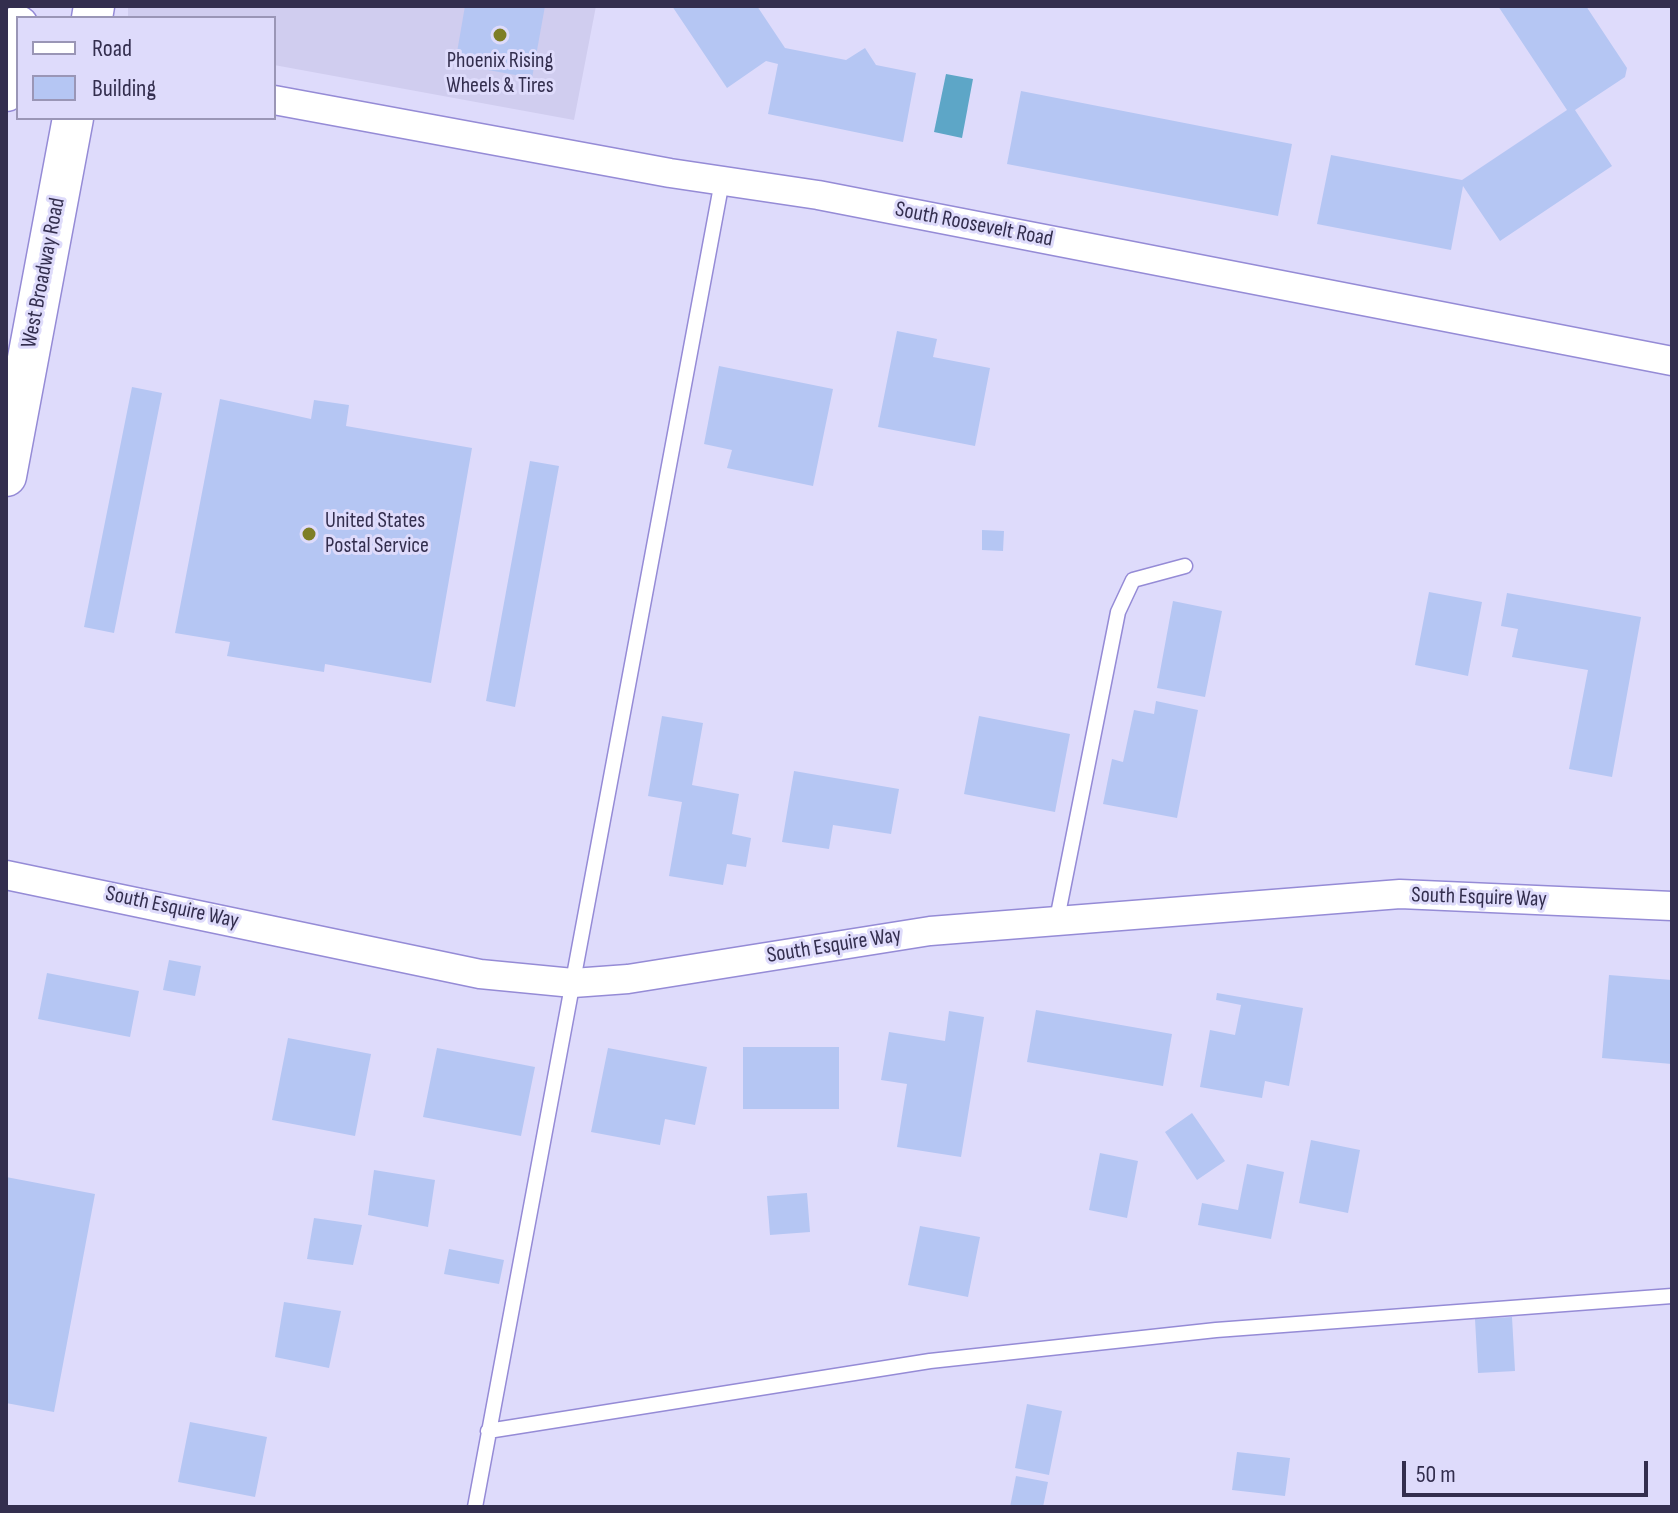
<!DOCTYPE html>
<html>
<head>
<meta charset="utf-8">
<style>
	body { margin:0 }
	#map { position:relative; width:1678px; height:1513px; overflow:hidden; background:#dedbfb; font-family:"Sofia Sans Condensed",sans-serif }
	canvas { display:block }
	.frame { position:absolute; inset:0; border:8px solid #332e4e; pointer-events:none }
	.legend { position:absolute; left:16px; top:16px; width:260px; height:104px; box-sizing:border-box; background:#dedbfb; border:2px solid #9a96b6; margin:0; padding:10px 14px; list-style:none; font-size:24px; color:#332e4e }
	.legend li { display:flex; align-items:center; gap:16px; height:40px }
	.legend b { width:40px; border:2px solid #9a96b6 }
	.scale { position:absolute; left:1402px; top:1461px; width:246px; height:36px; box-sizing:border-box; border:4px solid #332e4e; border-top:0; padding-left:10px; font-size:24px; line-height:28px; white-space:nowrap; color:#332e4e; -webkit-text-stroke:6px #dedbfb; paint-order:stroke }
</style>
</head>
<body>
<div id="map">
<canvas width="1678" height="1513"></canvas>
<div class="frame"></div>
<ul class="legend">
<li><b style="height:10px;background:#fff"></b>Road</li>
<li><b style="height:22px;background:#b5c6f3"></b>Building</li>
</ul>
<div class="scale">50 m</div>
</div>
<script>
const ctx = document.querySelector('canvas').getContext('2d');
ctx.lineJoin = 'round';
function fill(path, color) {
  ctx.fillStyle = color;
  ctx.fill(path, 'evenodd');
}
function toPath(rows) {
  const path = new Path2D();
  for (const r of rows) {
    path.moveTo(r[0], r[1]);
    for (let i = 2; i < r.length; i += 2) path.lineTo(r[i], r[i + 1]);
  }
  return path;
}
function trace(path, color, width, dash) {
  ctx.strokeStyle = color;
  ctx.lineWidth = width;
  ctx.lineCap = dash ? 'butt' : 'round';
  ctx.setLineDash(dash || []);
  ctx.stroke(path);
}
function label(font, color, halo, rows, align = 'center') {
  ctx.font = font + ' "Sofia Sans Condensed",sans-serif';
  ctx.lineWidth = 6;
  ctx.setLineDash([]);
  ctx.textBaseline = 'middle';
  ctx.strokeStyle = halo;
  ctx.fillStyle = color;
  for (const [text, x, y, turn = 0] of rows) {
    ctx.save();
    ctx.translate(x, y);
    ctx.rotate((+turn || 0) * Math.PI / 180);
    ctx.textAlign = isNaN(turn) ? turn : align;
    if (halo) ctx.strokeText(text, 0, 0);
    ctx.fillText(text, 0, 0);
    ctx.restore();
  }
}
fill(toPath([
	[128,6,596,6,574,120,274,65,274,18,128,18]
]), '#d0cdef');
fill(toPath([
	[946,74,973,79,962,138,934,132]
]), '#5da6c7');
fill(toPath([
	[465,6,545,6,532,78,455,64],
	[672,6,757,6,785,48,846,60,865,48,876,65,916,73,903,142,768,114,778,64,766,61,727,88],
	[1498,6,1586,6,1627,68,1625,77,1575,110,1612,166,1500,241,1463,186,1451,250,1317,224,1331,155,1462,180,1567,110],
	[1021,91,1292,144,1278,216,1007,164],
	[897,331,937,339,933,357,990,368,975,446,878,427],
	[719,366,833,389,813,486,727,468,732,450,704,444],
	[132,387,162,393,114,633,84,627],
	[220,399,311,419,314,400,349,405,346,426,472,448,431,683,325,664,324,672,227,656,230,642,175,633],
	[530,461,559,466,515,707,486,701],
	[982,530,1004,531,1003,551,982,550],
	[1429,592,1482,602,1468,676,1415,665],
	[1507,593,1641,617,1612,777,1569,769,1588,670,1512,657,1518,629,1501,626],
	[1173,601,1222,611,1205,697,1157,688],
	[1156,701,1198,710,1177,818,1103,804,1112,759,1123,762,1134,710,1154,714],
	[662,716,703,723,692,785,739,794,732,834,751,838,746,867,727,864,723,885,669,876,682,802,648,796],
	[979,716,1070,734,1055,812,964,794],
	[794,771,899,789,891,834,833,825,829,849,782,842],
	[169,960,201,966,195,996,163,990],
	[47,973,139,991,130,1037,38,1019],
	[1609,975,1672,980,1672,1064,1602,1058],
	[1217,993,1303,1008,1289,1086,1265,1081,1262,1098,1200,1087,1210,1030,1235,1035,1241,1005,1216,1000],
	[1036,1010,1172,1034,1163,1086,1027,1062],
	[949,1011,984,1017,961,1157,897,1147,907,1084,881,1080,889,1032,945,1041],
	[288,1038,371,1054,355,1136,272,1120],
	[743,1047,839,1047,839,1109,743,1109],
	[437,1048,535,1067,521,1136,423,1117],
	[608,1048,707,1067,695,1125,665,1119,660,1145,591,1132],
	[1192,1113,1225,1161,1197,1180,1165,1132],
	[1311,1140,1360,1150,1348,1213,1299,1203],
	[1100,1153,1138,1161,1127,1218,1089,1210],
	[1247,1164,1284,1172,1271,1239,1198,1225,1202,1203,1238,1210],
	[374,1170,435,1180,428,1227,368,1215],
	[6,1177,95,1194,54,1412,6,1403],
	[807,1193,810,1232,770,1235,767,1196],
	[314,1218,362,1225,353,1265,307,1259],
	[920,1226,980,1237,968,1297,908,1285],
	[449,1249,504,1260,499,1284,444,1274],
	[284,1302,341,1311,329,1368,275,1357],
	[1512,1317,1515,1371,1478,1373,1475,1319],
	[1027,1404,1062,1411,1049,1475,1015,1468],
	[190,1422,267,1437,255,1497,178,1482],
	[1237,1452,1290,1458,1285,1496,1232,1490],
	[1016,1476,1048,1482,1043,1507,1010,1507]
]), '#b5c6f3');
const lane = toPath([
	[1057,919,1118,612,1133,580,1185,566],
	[488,1431,930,1361,1216,1330,1672,1296],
	[475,1507,722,181]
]);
const street = toPath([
	[274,100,670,173,818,195,1672,361],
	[6,875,480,974,573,983,628,979,930,931,1400,894,1672,906]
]);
const secondary = toPath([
	[92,18,94,6],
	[6,91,18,26],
	[6,476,73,118]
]);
trace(lane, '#958bd6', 17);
trace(street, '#958bd6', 31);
trace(secondary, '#958bd6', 43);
trace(lane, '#fff', 14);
trace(street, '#fff', 28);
trace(secondary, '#fff', 40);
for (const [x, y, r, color] of [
	[500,35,8,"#7e7e26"],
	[309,534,8,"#7e7e26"]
]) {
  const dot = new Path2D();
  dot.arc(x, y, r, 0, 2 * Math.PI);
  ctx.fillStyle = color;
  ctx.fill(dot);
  trace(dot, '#dedbfb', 3);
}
label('22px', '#332e4e', '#dedbfb', [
	["Phoenix Rising",500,61],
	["Wheels & Tires",500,86],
	["United States",325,521,"left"],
	["Postal Service",325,546,"left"]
]);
label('22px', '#332e4e', '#dedbfb', [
	["South Roosevelt Road",974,225,11],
	["West Broadway Road",44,273,-79],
	["South Esquire Way",1479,898,2],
	["South Esquire Way",172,908,12],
	["South Esquire Way",834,946,-9]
]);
</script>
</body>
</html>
